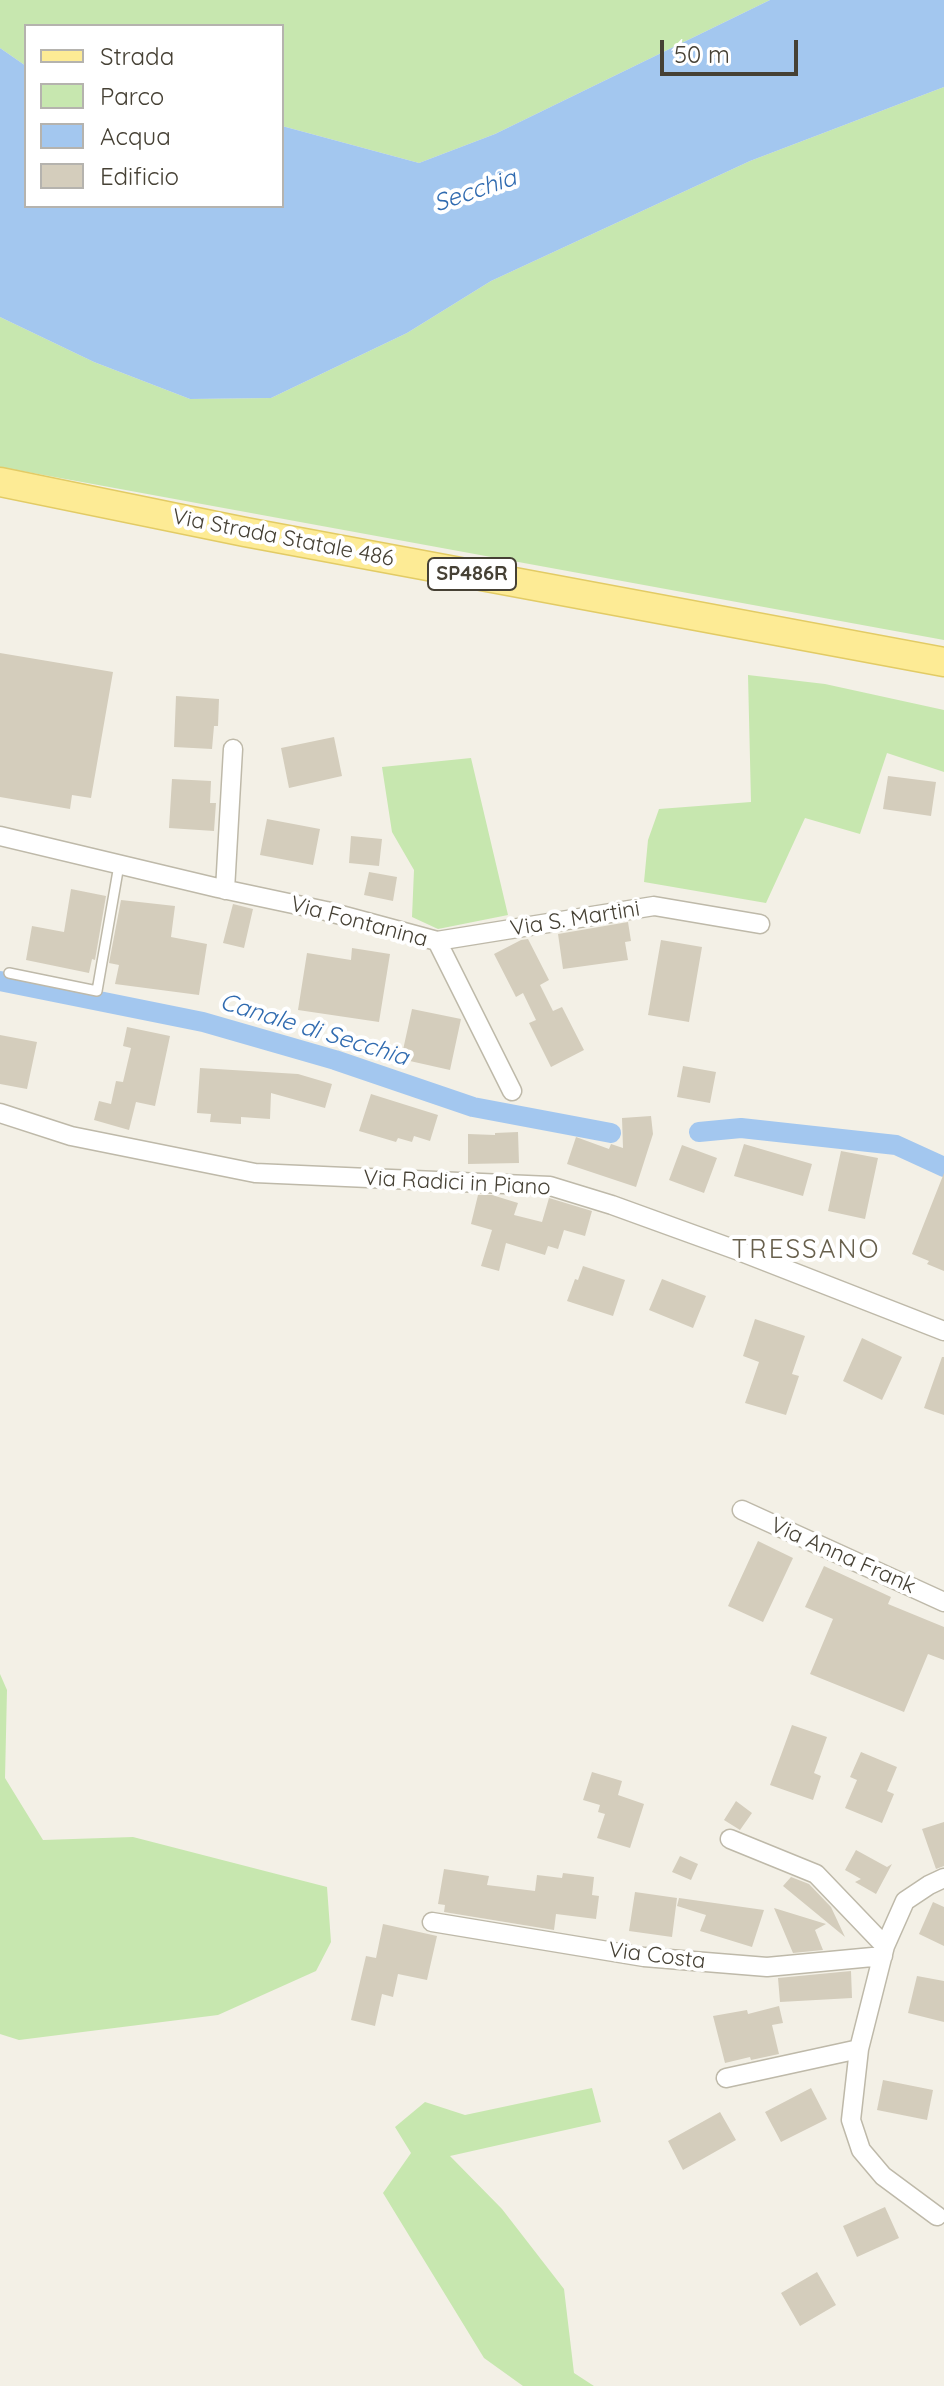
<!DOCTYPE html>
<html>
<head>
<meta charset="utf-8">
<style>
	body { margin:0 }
	#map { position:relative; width:944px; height:2386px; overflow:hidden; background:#f3f0e6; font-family:Quicksand,sans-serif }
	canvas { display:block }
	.legend { position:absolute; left:24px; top:24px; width:260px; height:184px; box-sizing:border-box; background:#fff; border:2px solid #b5b3ae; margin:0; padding:10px 14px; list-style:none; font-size:24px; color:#464135 }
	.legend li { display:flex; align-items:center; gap:16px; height:40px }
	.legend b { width:40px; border:2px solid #b5b3ae }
	.scale { position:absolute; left:660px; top:40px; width:138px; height:36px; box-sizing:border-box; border:4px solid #464135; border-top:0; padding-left:10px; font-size:24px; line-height:28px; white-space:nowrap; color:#464135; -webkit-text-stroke:6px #fff; paint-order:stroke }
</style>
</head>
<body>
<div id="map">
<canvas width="944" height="2386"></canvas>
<ul class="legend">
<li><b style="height:10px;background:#fdeb95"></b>Strada</li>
<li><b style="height:22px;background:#c7e7af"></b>Parco</li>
<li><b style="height:22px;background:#a3c7ef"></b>Acqua</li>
<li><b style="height:22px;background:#d4cdbc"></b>Edificio</li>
</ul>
<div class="scale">50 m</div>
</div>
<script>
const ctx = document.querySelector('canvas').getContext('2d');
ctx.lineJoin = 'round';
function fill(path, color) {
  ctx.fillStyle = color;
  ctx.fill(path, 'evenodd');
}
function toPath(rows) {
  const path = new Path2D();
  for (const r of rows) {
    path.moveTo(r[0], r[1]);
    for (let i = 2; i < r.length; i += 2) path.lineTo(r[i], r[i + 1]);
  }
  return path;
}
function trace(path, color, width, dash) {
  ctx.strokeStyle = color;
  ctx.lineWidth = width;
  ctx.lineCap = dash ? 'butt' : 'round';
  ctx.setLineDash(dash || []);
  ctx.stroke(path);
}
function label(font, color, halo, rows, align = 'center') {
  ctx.font = font + ' Quicksand,sans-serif';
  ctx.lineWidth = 8;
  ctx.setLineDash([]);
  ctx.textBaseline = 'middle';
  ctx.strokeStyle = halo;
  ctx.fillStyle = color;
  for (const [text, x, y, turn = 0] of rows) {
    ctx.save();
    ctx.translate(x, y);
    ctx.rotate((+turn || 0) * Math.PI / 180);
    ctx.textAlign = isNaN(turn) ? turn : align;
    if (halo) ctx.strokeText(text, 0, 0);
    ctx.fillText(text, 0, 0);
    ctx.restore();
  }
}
fill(toPath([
	[0,0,770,0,495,134,419,163,282,126,282,26,26,26,26,66,0,48],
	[944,87,944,640,0,467,0,317,94,362,190,399,271,398,407,333,491,281,750,161],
	[748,675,825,684,944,710,944,772,887,753,860,834,805,818,766,903,644,882,648,840,659,809,751,802],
	[471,758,508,915,438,929,412,917,414,870,392,832,382,767],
	[0,1674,7,1690,5,1778,43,1840,133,1837,327,1887,331,1942,316,1971,218,2015,19,2040,0,2034],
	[592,2088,601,2122,450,2156,502,2209,564,2289,574,2373,594,2386,523,2386,484,2358,383,2193,411,2153,395,2127,425,2102,465,2115]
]), '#c7e7af');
fill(toPath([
	[770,0,944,0,944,87,750,161,491,281,407,333,271,398,190,399,94,362,0,317,0,48,26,66,26,206,282,206,282,126,419,163,495,134]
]), '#a3c7ef');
trace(toPath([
	[0,981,203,1022,335,1060,473,1107,611,1133],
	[699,1132,741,1128,896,1145,944,1167]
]), '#a3c7ef', 20);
fill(toPath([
	[0,653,113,672,91,798,72,795,70,809,0,797],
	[176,696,219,699,218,726,214,726,212,749,174,747],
	[334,737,342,776,289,788,281,748],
	[888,776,936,782,931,816,883,809],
	[172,779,211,781,210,803,216,803,214,831,169,828],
	[267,819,320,829,313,865,260,855],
	[351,836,382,839,379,866,349,863],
	[369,872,397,877,393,901,364,895],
	[71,889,106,896,95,960,92,959,89,973,26,960,32,926,64,932],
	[121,900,175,906,171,937,207,944,199,995,115,984,119,965,109,963],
	[233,904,253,909,244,948,223,943],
	[628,922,631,941,625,942,628,960,563,969,558,934],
	[528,939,549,980,540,985,553,1011,562,1007,584,1050,551,1067,529,1023,536,1020,523,993,516,997,494,954,521,940],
	[661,940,702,947,689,1022,648,1015],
	[352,948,390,954,379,1022,298,1010,307,953,351,960],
	[412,1009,461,1019,450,1070,401,1059],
	[127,1027,170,1036,155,1106,136,1102,129,1130,94,1120,99,1101,111,1104,116,1081,123,1082,131,1048,123,1046],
	[0,1035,37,1042,27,1089,0,1084],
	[683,1066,716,1072,710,1103,677,1097],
	[200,1068,298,1074,332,1084,325,1108,271,1093,270,1119,241,1117,241,1124,210,1122,211,1114,197,1113],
	[371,1094,438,1115,430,1141,414,1136,412,1142,398,1138,396,1142,359,1131],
	[651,1116,653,1134,636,1187,567,1164,576,1137,609,1149,611,1144,623,1148,622,1118],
	[518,1132,519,1163,468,1164,468,1134,495,1135,495,1133],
	[744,1144,812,1164,803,1196,734,1176],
	[682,1145,717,1158,704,1193,669,1180],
	[841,1151,878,1158,865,1219,828,1211],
	[944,1173,944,1271,927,1264,929,1261,912,1254],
	[478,1195,492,1195,518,1203,514,1215,542,1222,549,1198,592,1211,585,1236,564,1230,558,1249,548,1246,545,1255,506,1243,499,1271,481,1266,492,1230,471,1224],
	[583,1266,625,1280,613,1316,567,1301,575,1279,578,1280],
	[662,1279,706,1296,693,1328,649,1310],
	[755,1319,805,1336,792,1374,799,1376,786,1415,745,1403,759,1362,743,1356],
	[862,1338,902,1357,882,1400,843,1381],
	[942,1357,944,1357,944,1415,924,1408],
	[758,1541,793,1558,763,1622,728,1606],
	[824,1566,891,1597,888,1604,944,1627,944,1660,928,1654,904,1712,810,1674,833,1619,805,1607],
	[792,1725,827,1737,814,1773,821,1776,813,1800,770,1785],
	[861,1752,897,1767,887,1791,894,1794,882,1823,845,1808,857,1780,850,1777],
	[592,1772,622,1781,618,1795,644,1804,630,1848,597,1838,605,1814,598,1812,600,1805,583,1800],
	[736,1801,752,1813,740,1830,724,1820],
	[944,1822,944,1866,936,1869,922,1829],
	[856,1850,887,1867,892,1864,876,1894,855,1882,861,1879,845,1870],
	[680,1856,698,1864,691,1880,672,1872],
	[444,1869,489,1876,487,1885,535,1891,537,1875,562,1878,563,1873,594,1877,592,1895,599,1896,596,1919,556,1914,554,1930,444,1912,445,1905,438,1904],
	[791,1877,809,1884,831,1907,845,1937,783,1886],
	[635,1892,677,1898,672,1937,629,1931],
	[679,1898,764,1910,752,1947,700,1931,706,1915,677,1906],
	[933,1902,944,1907,944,1946,919,1934],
	[774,1908,826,1924,815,1930,823,1950,793,1953],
	[383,1924,437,1936,427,1980,398,1974,393,1997,382,1994,375,2026,351,2020,366,1956,376,1958],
	[851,1971,852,1998,780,2002,778,1978],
	[917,1976,944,1981,944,2022,908,2013],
	[779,2006,783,2023,772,2025,779,2054,751,2060,750,2057,725,2063,713,2016,747,2010,748,2014],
	[883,2080,933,2090,927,2120,877,2110],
	[811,2088,827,2119,781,2142,765,2112],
	[720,2112,736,2140,683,2170,668,2141],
	[885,2207,899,2238,857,2257,843,2226],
	[817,2272,836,2305,800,2326,781,2293]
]), '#d4cdbc');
const lane = toPath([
	[9,973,97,991,119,865]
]);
const street = toPath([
	[0,836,218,888,326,911,437,941,654,906,760,924],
	[225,890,233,749],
	[437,941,512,1091],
	[0,1113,71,1136,255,1173,550,1186,612,1205,739,1251,944,1331],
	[742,1510,944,1602],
	[730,1839,816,1874,885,1946],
	[432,1922,644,1957,767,1967,883,1956],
	[726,2078,859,2049],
	[937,2216,883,2176,861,2150,851,2120,859,2049,885,1946,905,1901,929,1885,944,1878]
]);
const primary = toPath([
	[0,482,245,532,944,662]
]);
trace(lane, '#beb9a9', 12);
trace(street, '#beb9a9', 21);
trace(primary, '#e2cb65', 31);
trace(lane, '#fff', 9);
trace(street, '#fff', 18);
trace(primary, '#fdeb95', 28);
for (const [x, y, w] of [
	[472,574,88]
]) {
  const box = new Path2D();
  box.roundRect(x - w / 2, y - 16, w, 32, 6);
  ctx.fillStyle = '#fff';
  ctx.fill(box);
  trace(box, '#464135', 2);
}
label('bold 20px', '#464135', null, [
	["SP486R",472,574]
]);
label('22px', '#464135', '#fff', [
	["Via Strada Statale 486",283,538,11],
	["Via S. Martini",575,919,-9],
	["Via Fontanina",359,922,15],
	["Via Radici in Piano",457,1183,3],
	["Via Anna Frank",843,1556,24],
	["Via Costa",657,1956,7]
]);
label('italic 24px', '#306bb0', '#fff', [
	["Secchia",475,191,-19],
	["Canale di Secchia",314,1030,17]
]);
ctx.letterSpacing = '2px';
label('26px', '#68604d', '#fff', [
	["TRESSANO",806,1250]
]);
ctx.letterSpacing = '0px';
</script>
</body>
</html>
